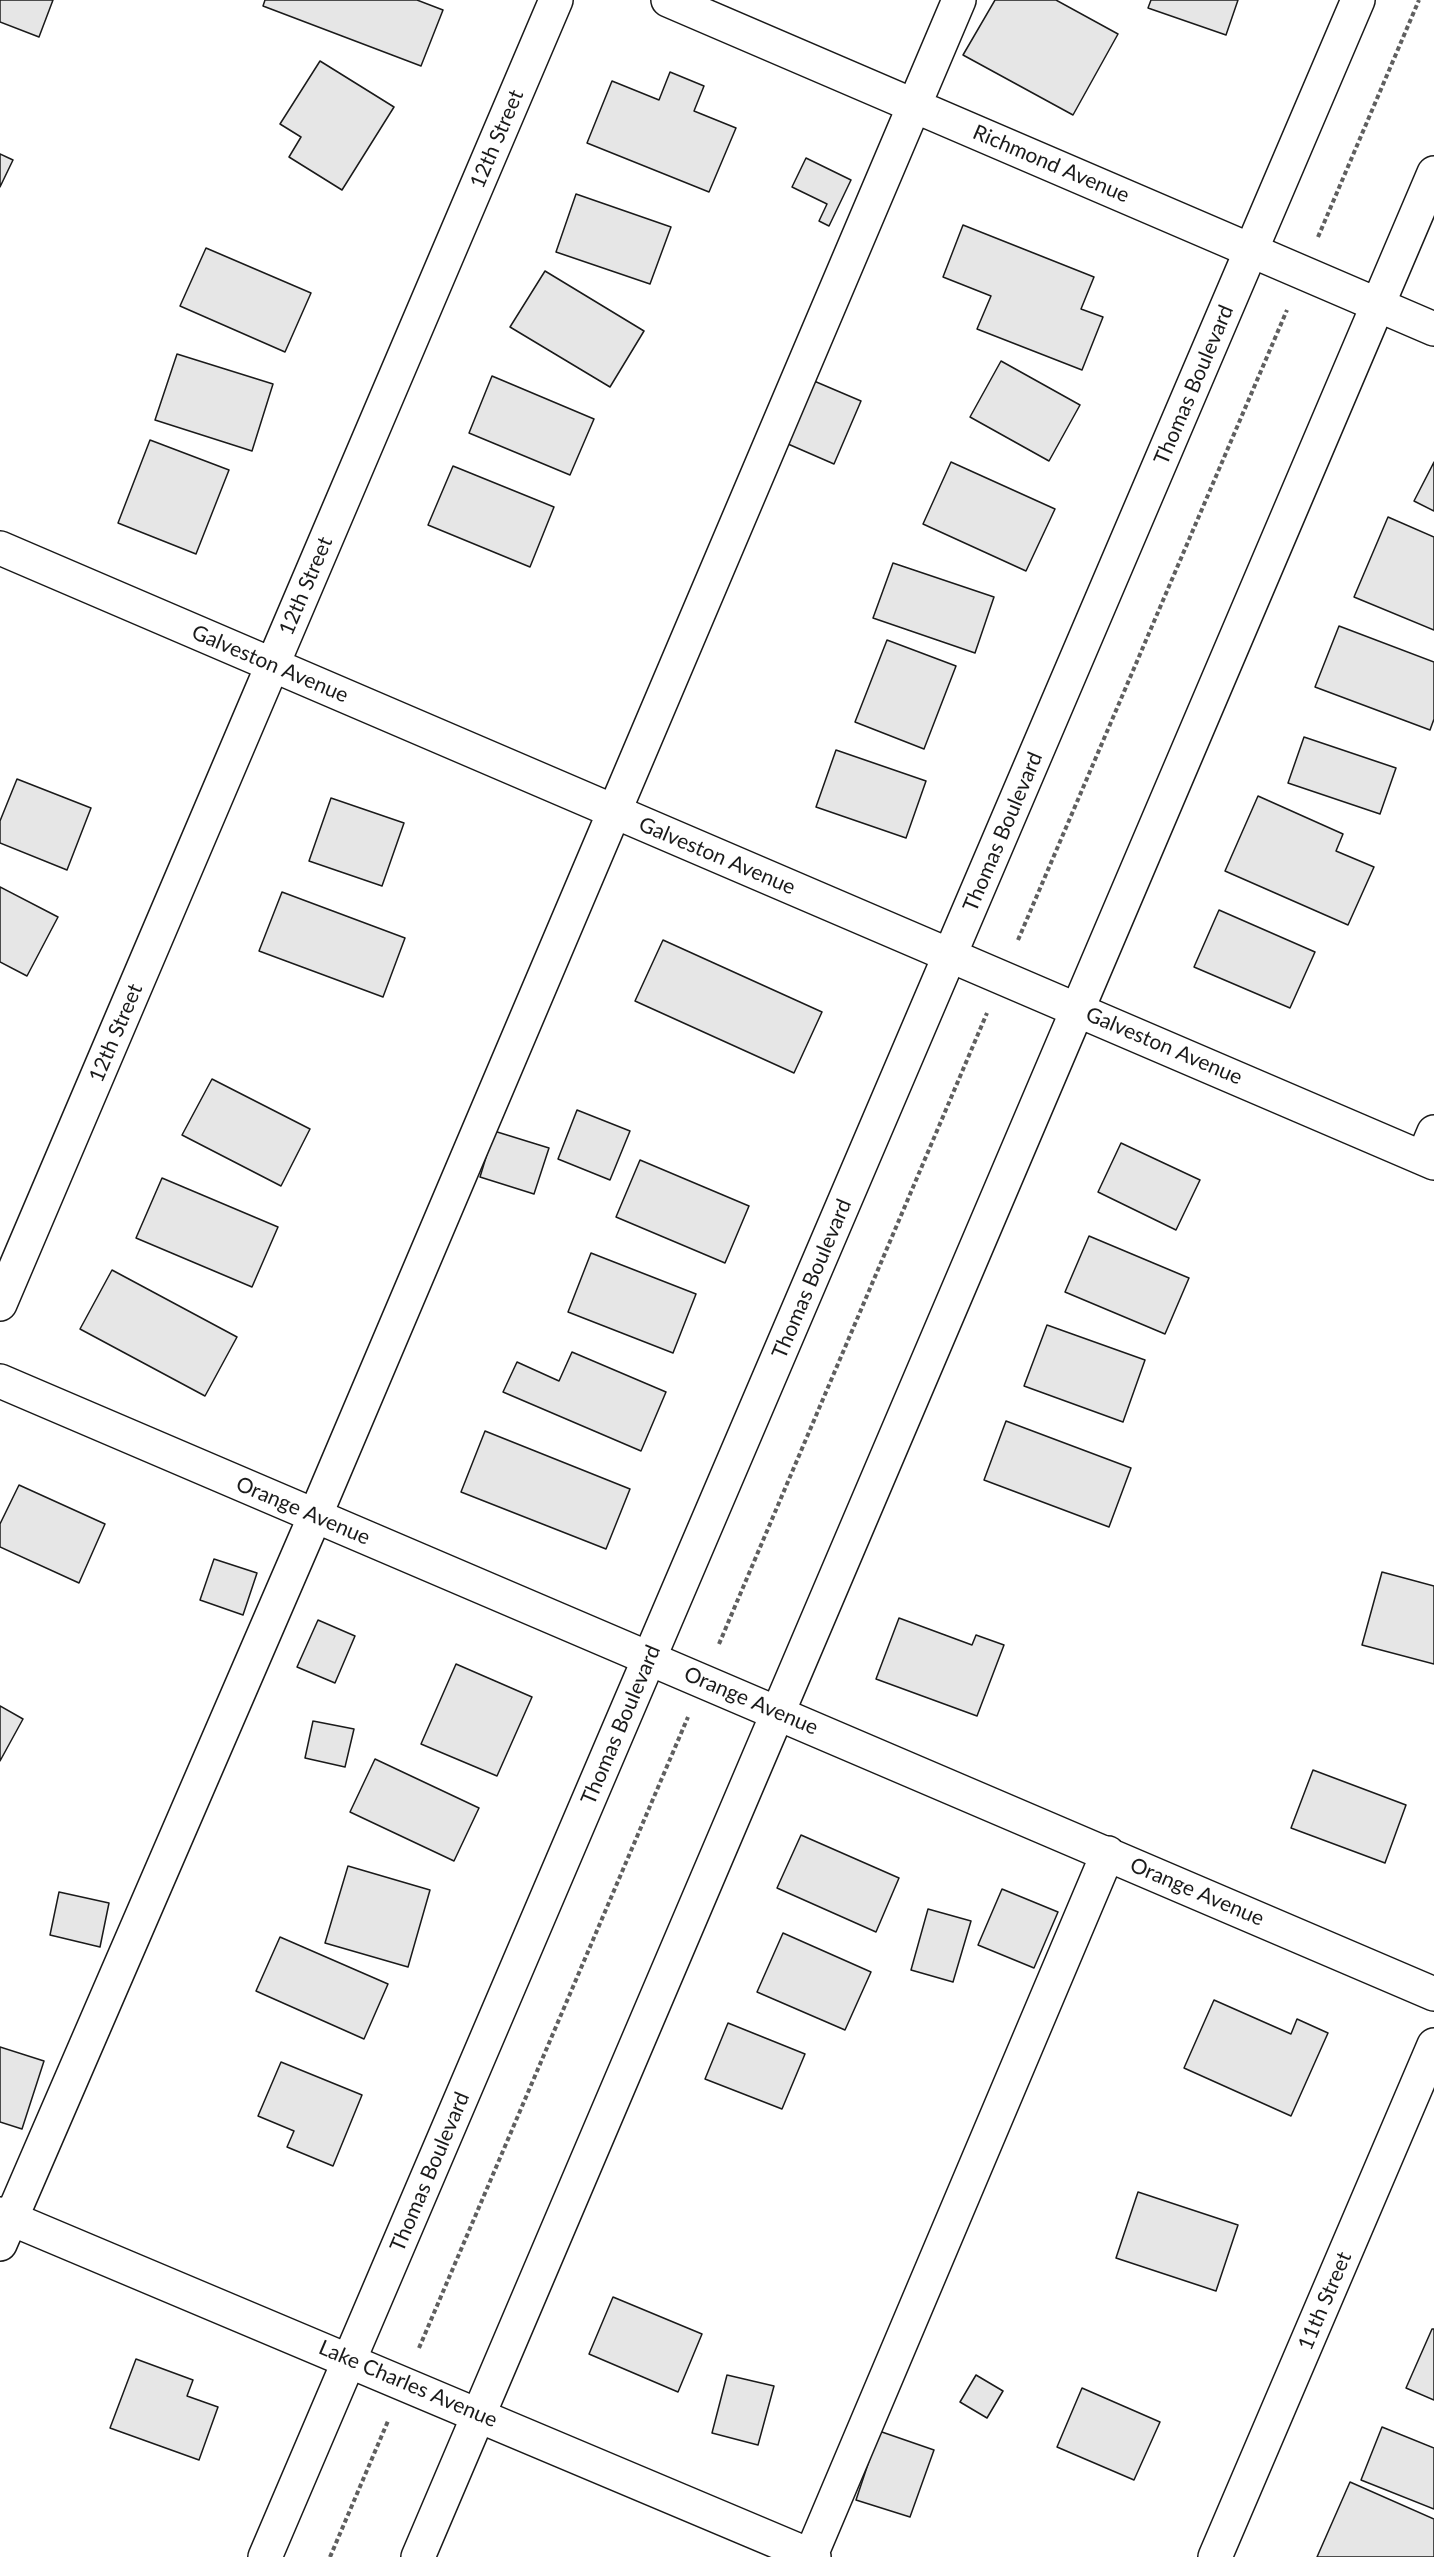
<!DOCTYPE html>
<html>
<head>
<meta charset="utf-8">
<style>
	body { margin:0 }
	canvas { display:block; background:#fff }
</style>
</head>
<body>
<canvas width="1434" height="2557"></canvas>
<script>
const ctx = document.querySelector('canvas').getContext('2d');
ctx.lineJoin = 'round';
function fill(path, color) {
  ctx.fillStyle = color;
  ctx.fill(path, 'evenodd');
}
function toPath(rows) {
  const path = new Path2D();
  for (const r of rows) {
    path.moveTo(r[0], r[1]);
    for (let i = 2; i < r.length; i += 2) path.lineTo(r[i], r[i + 1]);
  }
  return path;
}
function trace(path, color, width, dash) {
  ctx.strokeStyle = color;
  ctx.lineWidth = width;
  ctx.lineCap = dash ? 'butt' : 'round';
  ctx.setLineDash(dash || []);
  ctx.stroke(path);
}
function label(font, color, halo, rows, align = 'center') {
  ctx.font = font + ' Lato,sans-serif';
  ctx.lineWidth = 4.5;
  ctx.setLineDash([]);
  ctx.textBaseline = 'middle';
  ctx.strokeStyle = halo;
  ctx.fillStyle = color;
  for (const [text, x, y, turn = 0] of rows) {
    ctx.save();
    ctx.translate(x, y);
    ctx.rotate((+turn || 0) * Math.PI / 180);
    ctx.textAlign = isNaN(turn) ? turn : align;
    if (halo) ctx.strokeText(text, 0, 0);
    ctx.fillText(text, 0, 0);
    ctx.restore();
  }
}
const building = toPath([
	[0,0,53,0,39,37,0,22,0,0],
	[265,0,417,0,443,10,421,66,263,6,265,0],
	[995,0,1056,0,1118,34,1073,115,963,55,995,0],
	[1151,0,1238,0,1226,35,1148,8,1151,0],
	[320,61,394,107,342,190,289,157,301,137,280,124,320,61],
	[670,72,704,86,694,111,736,128,709,192,587,143,612,81,659,100,670,72],
	[0,154,13,160,0,187,0,154],
	[806,158,851,180,829,226,819,221,827,204,792,187,806,158],
	[576,194,671,227,650,284,556,252,576,194],
	[963,225,1094,277,1081,309,1103,317,1082,370,977,329,991,296,943,277,963,225],
	[206,248,311,293,285,352,180,306,206,248],
	[545,271,644,331,610,387,510,327,545,271],
	[177,354,273,384,252,451,155,420,177,354],
	[1001,361,1080,405,1049,461,970,417,1001,361],
	[492,376,594,419,570,475,469,433,492,376],
	[814,381,861,401,834,464,788,444,814,381],
	[150,440,229,470,196,554,118,523,150,440],
	[951,462,1055,509,1026,571,923,524,951,462],
	[1434,462,1434,511,1414,501,1434,462],
	[453,466,554,507,530,567,428,525,453,466],
	[1388,517,1434,537,1434,630,1354,597,1388,517],
	[893,563,994,597,975,653,873,618,893,563],
	[1339,626,1434,662,1434,719,1430,730,1315,687,1339,626],
	[887,640,956,666,924,749,855,722,887,640],
	[1304,737,1396,768,1380,814,1288,783,1304,737],
	[836,750,926,781,906,838,816,807,836,750],
	[17,779,91,808,67,870,0,843,0,821,17,779],
	[1258,796,1343,834,1336,851,1374,867,1348,925,1225,871,1258,796],
	[331,798,404,823,382,886,309,861,331,798],
	[0,887,58,917,27,976,0,962,0,887],
	[282,892,405,938,383,997,259,951,282,892],
	[1219,910,1315,952,1290,1008,1194,967,1219,910],
	[663,940,822,1012,794,1073,635,1001,663,940],
	[212,1079,310,1129,281,1186,182,1135,212,1079],
	[577,1110,630,1131,610,1180,558,1159,577,1110],
	[494,1131,549,1148,534,1194,480,1177,494,1131],
	[1121,1143,1200,1180,1176,1230,1098,1192,1121,1143],
	[640,1160,749,1206,725,1263,616,1217,640,1160],
	[162,1178,278,1227,252,1287,136,1238,162,1178],
	[1089,1236,1189,1278,1165,1334,1065,1292,1089,1236],
	[591,1253,696,1294,673,1353,568,1312,591,1253],
	[112,1270,237,1337,205,1396,80,1329,112,1270],
	[1047,1325,1145,1360,1123,1422,1024,1386,1047,1325],
	[572,1352,666,1392,641,1451,503,1392,517,1362,559,1381,572,1352],
	[1006,1421,1131,1468,1109,1527,984,1480,1006,1421],
	[485,1431,630,1489,606,1549,461,1492,485,1431],
	[19,1485,105,1524,79,1583,0,1547,0,1524,19,1485],
	[214,1559,257,1573,243,1615,200,1600,214,1559],
	[1382,1572,1434,1586,1434,1664,1362,1645,1382,1572],
	[899,1618,972,1645,976,1635,1004,1645,977,1716,876,1679,899,1618],
	[318,1620,355,1636,335,1683,297,1667,318,1620],
	[456,1664,532,1697,497,1776,421,1744,456,1664],
	[0,1706,23,1719,0,1761,0,1706],
	[313,1721,354,1729,345,1767,305,1758,313,1721],
	[375,1759,479,1808,454,1861,350,1812,375,1759],
	[1313,1770,1406,1805,1385,1863,1291,1828,1313,1770],
	[801,1835,899,1878,876,1932,777,1888,801,1835],
	[348,1866,430,1890,408,1967,325,1943,348,1866],
	[1002,1889,1058,1912,1034,1968,978,1945,1002,1889],
	[59,1892,109,1903,100,1947,50,1935,59,1892],
	[928,1909,971,1921,953,1982,911,1970,928,1909],
	[783,1933,871,1972,845,2030,757,1992,783,1933],
	[280,1937,388,1984,364,2039,256,1991,280,1937],
	[1214,2000,1291,2034,1297,2019,1328,2033,1291,2116,1184,2068,1214,2000],
	[728,2023,805,2054,782,2109,705,2079,728,2023],
	[0,2047,44,2061,22,2129,0,2122,0,2047],
	[281,2062,362,2095,333,2166,287,2147,294,2131,258,2116,281,2062],
	[1138,2192,1238,2225,1216,2291,1116,2258,1138,2192],
	[613,2297,702,2334,678,2392,589,2354,613,2297],
	[1432,2329,1434,2329,1434,2400,1406,2388,1432,2329],
	[136,2359,193,2380,187,2396,218,2407,199,2460,110,2428,136,2359],
	[727,2375,774,2386,758,2445,712,2433,727,2375],
	[976,2375,1003,2391,987,2418,960,2402,976,2375],
	[1082,2388,1160,2422,1134,2480,1057,2447,1082,2388],
	[1382,2427,1434,2448,1434,2509,1361,2480,1382,2427],
	[879,2431,934,2450,910,2517,856,2500,879,2431],
	[1350,2482,1434,2519,1434,2557,1317,2557,1350,2482]
]);
fill(building, '#e6e6e6');
trace(building, '#1a1a1a', 1.5);
const minor = toPath([
	[668,0,1434,329],
	[0,548,1434,1163],
	[1423,1158,1434,1132],
	[0,1304,556,0],
	[0,1381,1434,1994],
	[0,2214,814,2557],
	[0,2244,315,1516,959,0],
	[811,2555,1108,1853],
	[1215,2557,1434,2045]
]);
const major = toPath([
	[265,2557,1358,0],
	[418,2557,1434,173]
]);
trace(minor, '#1a1a1a', 36);
trace(major, '#1a1a1a', 36);
trace(toPath([
	[1318,237,1419,0],
	[1018,940,1287,310],
	[719,1644,987,1013],
	[419,2348,688,1717],
	[330,2557,388,2421]
]), '#5f5f5f', 4, [4.5, 3]);
trace(minor, '#fff', 33);
trace(major, '#fff', 33);
label('21px', '#1a1a1a', '#fff', [
	["12th Street",497,139,-67],
	["Richmond Avenue",1051,164,23],
	["Thomas Boulevard",1194,385,-67],
	["12th Street",306,586,-67],
	["Galveston Avenue",270,664,23],
	["Thomas Boulevard",1003,832,-67],
	["Galveston Avenue",717,856,23],
	["12th Street",116,1033,-67],
	["Galveston Avenue",1164,1046,23],
	["Thomas Boulevard",812,1279,-67],
	["Orange Avenue",303,1511,23],
	["Orange Avenue",751,1701,23],
	["Thomas Boulevard",621,1725,-67],
	["Orange Avenue",1197,1892,23],
	["Thomas Boulevard",430,2172,-67],
	["11th Street",1325,2301,-67],
	["Lake Charles Avenue",408,2384,23]
]);
</script>
</body>
</html>
